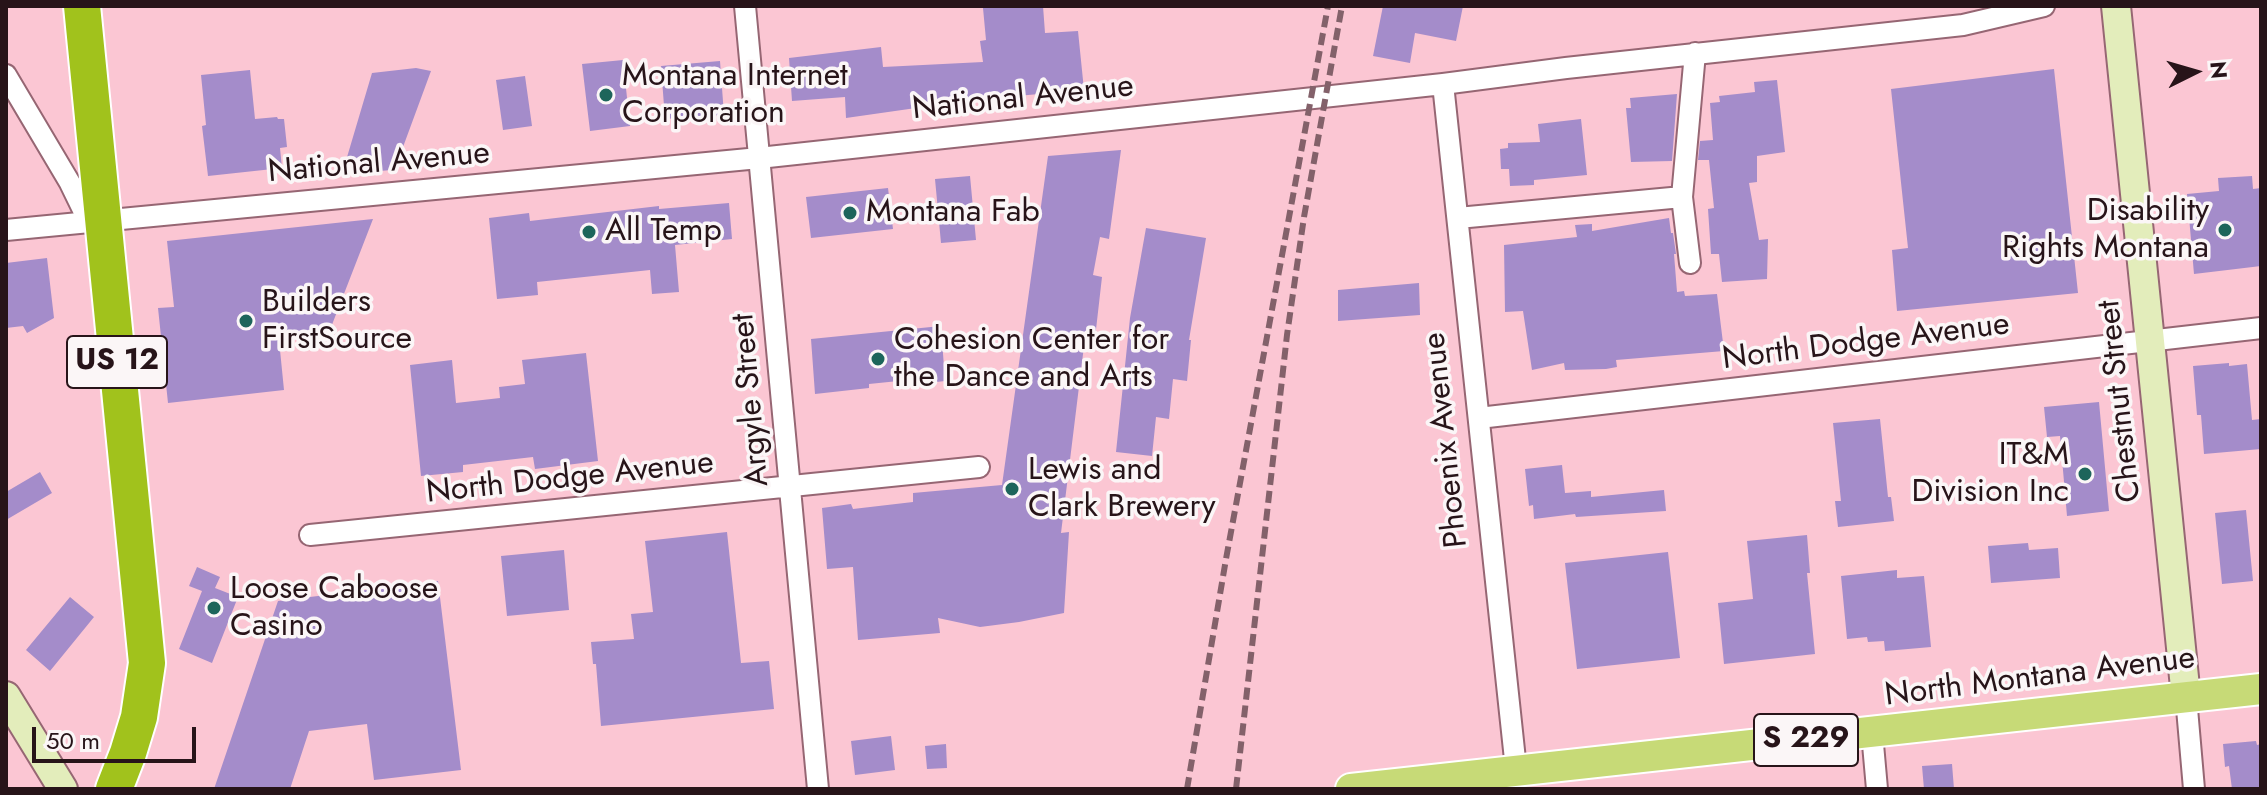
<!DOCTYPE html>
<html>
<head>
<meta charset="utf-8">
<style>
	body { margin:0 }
	#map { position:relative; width:2267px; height:795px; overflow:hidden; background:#fbc6d3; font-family:Jost,sans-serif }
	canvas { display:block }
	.frame { position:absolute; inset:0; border:8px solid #271419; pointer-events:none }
	.north { position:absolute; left:2155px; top:32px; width:80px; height:80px; -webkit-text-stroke:6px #fbf6f7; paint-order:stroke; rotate:85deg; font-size:22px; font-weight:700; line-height:32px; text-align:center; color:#271419 }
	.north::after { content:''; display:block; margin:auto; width:28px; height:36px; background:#271419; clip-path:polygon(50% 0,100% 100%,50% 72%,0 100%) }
	.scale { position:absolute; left:32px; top:727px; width:164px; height:36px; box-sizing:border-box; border:4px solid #271419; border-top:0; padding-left:10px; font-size:24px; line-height:28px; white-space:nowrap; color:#271419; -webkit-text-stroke:6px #fbf6f7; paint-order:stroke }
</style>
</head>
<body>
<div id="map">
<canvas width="2267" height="795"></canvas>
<div class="frame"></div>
<div class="north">N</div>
<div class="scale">50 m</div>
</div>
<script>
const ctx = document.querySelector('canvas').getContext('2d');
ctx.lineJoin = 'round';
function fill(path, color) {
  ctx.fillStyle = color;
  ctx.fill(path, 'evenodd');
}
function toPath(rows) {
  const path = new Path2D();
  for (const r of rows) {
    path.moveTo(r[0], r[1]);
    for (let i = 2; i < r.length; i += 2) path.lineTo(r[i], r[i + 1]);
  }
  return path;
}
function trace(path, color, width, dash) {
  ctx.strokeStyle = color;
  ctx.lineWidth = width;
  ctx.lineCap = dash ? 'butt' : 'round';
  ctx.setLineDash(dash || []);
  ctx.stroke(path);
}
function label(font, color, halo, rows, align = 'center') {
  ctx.font = font + ' Jost,sans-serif';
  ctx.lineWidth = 7;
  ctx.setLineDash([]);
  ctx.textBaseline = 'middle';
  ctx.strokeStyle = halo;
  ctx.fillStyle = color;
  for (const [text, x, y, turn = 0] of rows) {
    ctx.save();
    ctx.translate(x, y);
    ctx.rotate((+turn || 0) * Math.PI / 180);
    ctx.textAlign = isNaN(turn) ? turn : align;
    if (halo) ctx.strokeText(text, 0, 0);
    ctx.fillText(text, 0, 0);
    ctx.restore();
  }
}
fill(toPath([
	[1002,6,1043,6,1045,33,1078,31,1084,90,972,100,846,118,845,97,792,101,789,58,881,47,883,67,983,62,980,41,986,40,983,8],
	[1383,6,1463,6,1456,41,1415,33,1410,63,1373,56],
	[623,60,630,126,590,131,582,64],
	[720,61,724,115,665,119,661,66],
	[416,68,431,71,396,166,392,170,342,174,372,73],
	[2054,69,2078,293,1897,311,1892,250,1908,248,1891,89],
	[250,70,255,119,277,117,278,119,284,119,287,147,280,148,282,168,208,176,202,126,206,125,201,75],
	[525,76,532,126,503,130,496,80],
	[1777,80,1785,152,1757,156,1757,182,1749,183,1759,240,1768,239,1767,279,1722,282,1719,254,1711,254,1708,209,1714,208,1709,160,1698,160,1700,141,1713,140,1710,103,1720,102,1719,96,1755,92,1754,82],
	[1677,94,1672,161,1631,162,1626,108,1631,108,1630,98],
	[1581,119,1587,175,1534,180,1534,185,1510,186,1509,169,1501,169,1500,149,1508,148,1508,143,1540,142,1538,124],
	[1121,150,1109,239,1100,237,1093,275,1102,277,1094,347,1084,346,1061,533,1069,532,1064,613,1019,622,980,627,938,618,940,633,858,640,853,567,827,569,822,508,851,504,853,509,913,502,913,493,1002,485,1048,156],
	[970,176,976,240,941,243,935,179],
	[2252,176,2253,189,2261,188,2261,266,2194,274,2187,194,2219,191,2218,178],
	[888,188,893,229,811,238,806,197],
	[729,203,732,239,675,245,679,292,652,294,650,270,537,282,538,295,497,299,489,218,529,213,530,221,659,206,659,209],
	[1669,218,1671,233,1673,233,1676,254,1674,254,1677,292,1684,291,1685,296,1717,294,1724,351,1616,360,1617,367,1606,369,1565,370,1564,363,1532,370,1523,311,1505,312,1504,245,1577,237,1575,225,1592,224,1592,231],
	[373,219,328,335,279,340,284,390,168,403,158,308,174,307,167,241],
	[1146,228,1206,238,1189,340,1191,340,1187,381,1173,379,1169,419,1156,417,1152,456,1116,452,1130,318],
	[47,258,54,318,27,333,23,326,6,328,6,263],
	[1419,283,1420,315,1338,321,1338,290],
	[941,326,945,381,919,384,918,379,869,384,869,388,815,394,811,339],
	[586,353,598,461,535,469,533,457,463,465,463,472,421,476,410,365,452,360,456,403,500,398,499,387,525,384,522,360],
	[2229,363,2229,366,2247,364,2252,420,2261,419,2261,449,2204,454,2201,415,2197,415,2193,366],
	[2099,402,2109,511,2067,516,2060,436,2047,437,2044,407],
	[1880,419,1888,497,1891,497,1894,521,1838,527,1835,501,1841,501,1833,423],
	[1562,465,1565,493,1591,491,1591,497,1664,490,1666,511,1576,517,1575,514,1534,519,1533,505,1529,506,1525,469],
	[40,472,52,493,6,520,6,492],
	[2246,510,2253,581,2222,584,2215,513],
	[727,532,741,663,769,661,774,709,601,726,596,664,593,664,591,642,634,639,631,614,653,612,645,541],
	[1807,535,1810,573,1807,573,1815,654,1724,664,1718,603,1753,599,1747,541],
	[2028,543,2029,550,2058,548,2060,578,1991,583,1988,546],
	[564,550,569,610,507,616,501,556],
	[1668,552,1680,658,1577,669,1565,563],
	[197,567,220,577,215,588,238,597,212,663,179,649,202,591,189,586],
	[1897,570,1897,578,1924,576,1931,647,1885,651,1884,641,1868,642,1867,637,1847,639,1841,576],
	[438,581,461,770,374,780,367,724,309,731,290,789,214,789,278,601],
	[70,597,94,617,50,671,26,650],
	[891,736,895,770,855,775,851,741],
	[2256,741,2257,745,2261,744,2261,789,2232,789,2229,766,2225,767,2223,744],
	[946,744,947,768,927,769,925,746],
	[1952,764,1954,789,1924,789,1922,766]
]), '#a48cca');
const street = toPath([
	[745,6,818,789],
	[6,75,70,183,89,222],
	[1443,84,1516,769],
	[1458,218,1682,197],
	[6,230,759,158,1443,84,1566,68,1963,25,2044,6],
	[1690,263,1682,197,1695,53],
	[1479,418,2261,328],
	[310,535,979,467],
	[2186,697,2194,789],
	[1872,733,1877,789]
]);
const secondary = toPath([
	[2116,6,2186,697],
	[6,696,63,789]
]);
const primary = toPath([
	[1351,789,2261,689]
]);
const highway = toPath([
	[82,6,147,663,139,717,128,753,114,789]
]);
trace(street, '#966673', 24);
trace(secondary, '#966673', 32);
trace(primary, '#fff', 34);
trace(highway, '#fff', 40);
trace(street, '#fff', 20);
trace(secondary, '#e3edbb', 28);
trace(primary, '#c7da77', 30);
trace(highway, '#a1c21c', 36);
trace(toPath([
	[1187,789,1226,559,1328,6],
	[1236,789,1287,335,1304,217,1342,6]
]), '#83616a', 6, [12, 6]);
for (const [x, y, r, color] of [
	[606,95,8,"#1d655b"],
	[850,213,8,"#1d655b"],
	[2225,230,8,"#1d655b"],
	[589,232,8,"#1d655b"],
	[246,321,8,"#1d655b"],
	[878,359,8,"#1d655b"],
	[2085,474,8,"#1d655b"],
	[1012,489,8,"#1d655b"],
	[214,608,8,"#1d655b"]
]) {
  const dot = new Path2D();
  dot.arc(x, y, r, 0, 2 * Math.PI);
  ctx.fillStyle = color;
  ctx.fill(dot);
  trace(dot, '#fbf6f7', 3);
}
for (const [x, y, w] of [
	[117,362,100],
	[1806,740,104]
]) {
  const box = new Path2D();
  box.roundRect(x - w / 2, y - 26, w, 52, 6);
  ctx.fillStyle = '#fbf6f7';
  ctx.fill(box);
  trace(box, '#271419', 2);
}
label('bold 30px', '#271419', null, [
	["US 12",117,362],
	["S 229",1806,740]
]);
label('32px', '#271419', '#fbf6f7', [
	["Montana Internet",622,77],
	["Corporation",622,114],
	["Disability",2209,212,"right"],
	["Rights Montana",2209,249,"right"],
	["Montana Fab",866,213],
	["All Temp",605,232],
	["Builders",262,303],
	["FirstSource",262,340],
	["Cohesion Center for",894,341],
	["the Dance and Arts",894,378],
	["IT&M",2069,456,"right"],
	["Division Inc",2069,493,"right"],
	["Lewis and",1028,471],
	["Clark Brewery",1028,508],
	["Loose Caboose",230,590],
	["Casino",230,627]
], 'left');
label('32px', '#271419', '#fbf6f7', [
	["National Avenue",1023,99,-6],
	["National Avenue",379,164,-5],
	["North Dodge Avenue",1866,343,-7],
	["Argyle Street",752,400,-95],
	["Chestnut Street",2121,401,-96],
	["Phoenix Avenue",1447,440,-96],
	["North Dodge Avenue",570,479,-6],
	["North Montana Avenue",2040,678,-7]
]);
</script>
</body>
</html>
